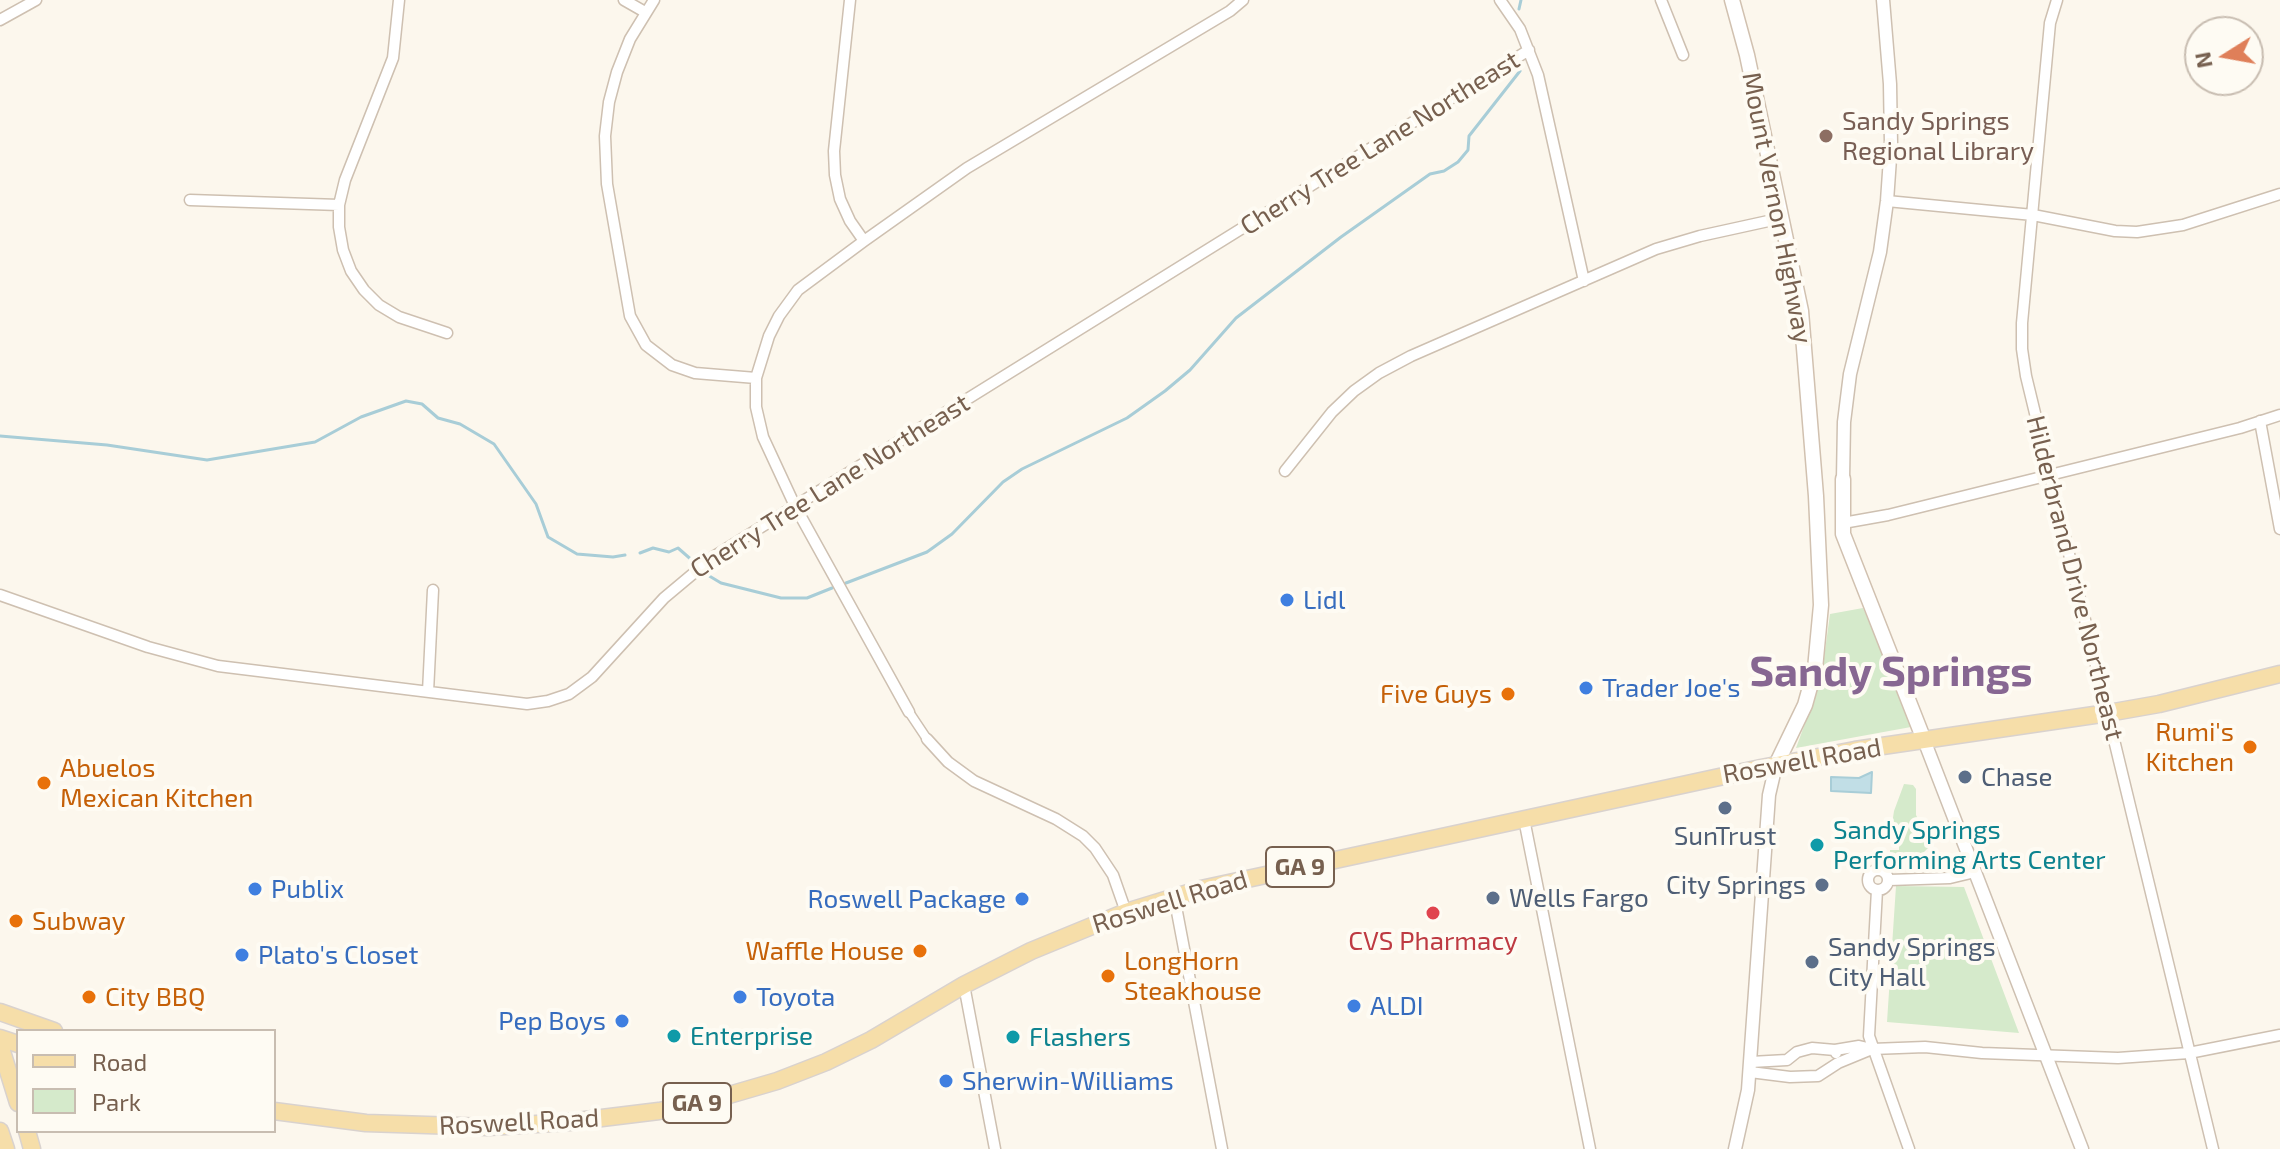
<!DOCTYPE html>
<html>
<head>
<meta charset="utf-8">
<style>
	body { margin:0 }
	#map { position:relative; width:2280px; height:1149px; overflow:hidden; background:#fcf7ed; font-family:"Exo 2",sans-serif }
	canvas { display:block }
	.legend { position:absolute; left:16px; top:1029px; width:260px; height:104px; box-sizing:border-box; background:#fefbf3; border:2px solid #c8bdb1; margin:0; padding:10px 14px; list-style:none; font-size:24px; color:#77604f }
	.legend li { display:flex; align-items:center; gap:16px; height:40px }
	.legend b { width:40px; border:2px solid #c8bdb1 }
	.north { position:absolute; left:2184px; top:16px; width:80px; height:80px; box-sizing:border-box; background:#fefbf3; border:2px solid #c8bdb1; border-radius:50%; rotate:259deg; font-size:22px; font-weight:700; line-height:32px; text-align:center; color:#77604f }
	.north::after { content:''; display:block; margin:auto; width:28px; height:36px; background:#df7f59; clip-path:polygon(50% 0,100% 100%,50% 72%,0 100%) }
</style>
</head>
<body>
<div id="map">
<canvas width="2280" height="1149"></canvas>
<ul class="legend">
<li><b style="height:10px;background:#f6dea9"></b>Road</li>
<li><b style="height:22px;background:#d5eacb"></b>Park</li>
</ul>
<div class="north">N</div>
</div>
<script>
const ctx = document.querySelector('canvas').getContext('2d');
ctx.lineJoin = 'round';
function fill(path, color) {
  ctx.fillStyle = color;
  ctx.fill(path, 'evenodd');
}
function toPath(rows) {
  const path = new Path2D();
  for (const r of rows) {
    if (r.length === 3) {
      path.moveTo(r[0] + r[2], r[1]);
      path.arc(r[0], r[1], r[2], 0, 2 * Math.PI);
      continue;
    }
    path.moveTo(r[0], r[1]);
    for (let i = 2; i < r.length; i += 2) path.lineTo(r[i], r[i + 1]);
  }
  return path;
}
function trace(path, color, width, dash) {
  ctx.strokeStyle = color;
  ctx.lineWidth = width;
  ctx.lineCap = dash ? 'butt' : 'round';
  ctx.setLineDash(dash || []);
  ctx.stroke(path);
}
function label(font, color, halo, rows, align = 'center') {
  ctx.font = font + ' "Exo 2",sans-serif';
  ctx.lineWidth = 8;
  ctx.setLineDash([]);
  ctx.textBaseline = 'middle';
  ctx.strokeStyle = halo;
  ctx.fillStyle = color;
  for (const [text, x, y, turn = 0] of rows) {
    ctx.save();
    ctx.translate(x, y);
    ctx.rotate((+turn || 0) * Math.PI / 180);
    ctx.textAlign = isNaN(turn) ? turn : align;
    if (halo) ctx.strokeText(text, 0, 0);
    ctx.fillText(text, 0, 0);
    ctx.restore();
  }
}
fill(toPath([
	[1863,608,1880,645,1911,727,1796,748,1821,680,1830,614],
	[1904,784,1913,785,1916,789,1916,815,1925,832,1928,848,1916,860,1890,860,1890,850,1899,850,1899,838,1890,838,1894,811],
	[1896,886,1964,887,2019,1033,1887,1022]
]), '#d5eacb');
const water = toPath([
	[1872,772,1871,793,1831,791,1831,777,1859,778,1872,772]
]);
fill(water, '#c1dee6');
trace(water, '#a8cdd7', 2);
trace(toPath([
	[1519,9,1521,0],
	[0,436,107,445,207,460,315,442,361,417,406,401,422,404,438,418,460,424,494,444,536,504,548,537,577,554,613,557,625,555],
	[640,553,653,548,669,552,678,548,694,562],
	[701,571,721,583,781,598,807,598,832,588],
	[846,583,927,552,952,534,1003,482,1022,469,1127,418,1165,391,1190,370,1236,318,1341,237,1430,174,1444,171,1458,162,1468,150,1469,136,1520,71]
]), '#a8cdd7', 3);
const pedestrian = toPath([
	[909,712,927,739]
]);
const minor = toPath([
	[399,0,393,58,345,180,339,205,339,227,343,250,351,271,364,290,379,305,399,317,447,333],
	[624,0,645,12],
	[654,0,630,39,617,72,609,102,605,136,607,184,630,316,646,345,672,365,695,373,756,378],
	[850,0,834,151,835,175,840,199,850,221,864,241],
	[1500,0,1520,29,1538,75,1584,281],
	[1661,0,1683,55],
	[2057,0,2050,23,2022,323,2022,349,2026,376,2213,1149],
	[0,20,36,0],
	[190,200,339,205],
	[1887,201,2033,215,2115,231,2137,232,2183,225,2280,194],
	[2260,421,2280,529],
	[1285,471,1332,412,1354,391,1379,373,1411,356,1656,249,1700,236,1782,218],
	[1843,523,1888,515,2240,428,2280,415],
	[0,595,148,647,218,666,527,704,548,701,569,694,592,677,664,598,713,557,1529,50],
	[428,692,433,590],
	[909,712,795,506,763,437,756,407,756,378,769,336,779,316,798,290,864,241,967,168,1230,11,1243,0],
	[927,739,948,762,974,781,1056,819,1083,836,1095,848,1113,875,1126,912],
	[1524,819,1590,1149],
	[1878,880,10],
	[1889,880,1950,878,1975,872],
	[1877,890,1869,1036,1909,1149],
	[1174,896,1222,1149],
	[964,985,995,1149],
	[1835,1050,1859,1046,1872,1049,1925,1047,1982,1053,2118,1058,2189,1053,2280,1035],
	[1751,1062,1787,1060,1797,1052,1812,1048,1835,1050,1836,1053],
	[1750,1072,1790,1077,1818,1076,1838,1063,1872,1049]
]);
const tertiary = toPath([
	[1843,479,1844,422,1850,374,1880,252,1887,201,1891,144,1890,84,1883,0],
	[1924,740,2082,1149],
	[1735,1149,1748,1090,1769,795,1776,765]
]);
const secondary = toPath([
	[1732,0,1747,55,1801,311,1816,496,1821,605,1815,669,1805,705,1776,765],
	[1843,479,1843,534,1924,740]
]);
const primary = toPath([
	[0,1012,54,1031],
	[0,1038,18,1044],
	[0,1045,18,1103],
	[274,1111,366,1123,488,1127,569,1122,659,1111,705,1102,777,1081,826,1062,871,1040,964,985,1031,951,1126,912,1201,889,1761,768,1855,750,2108,713,2159,704,2280,674],
	[0,1131,6,1149],
	[27,1131,32,1149]
]);
trace(pedestrian, '#cec0b1', 11);
trace(minor, '#cec0b1', 13);
trace(tertiary, '#cec0b1', 15);
trace(secondary, '#d1c1b0', 17);
trace(primary, '#d9d2ce', 19);
trace(pedestrian, '#fff', 8);
trace(minor, '#fff', 10);
trace(tertiary, '#fff', 12);
trace(secondary, '#fff', 14);
trace(primary, '#f6dea9', 16);
for (const [x, y, r, color] of [
	[1826,136,8,"#8d6e63"],
	[1287,600,8,"#3f7fe0"],
	[1586,688,8,"#3f7fe0"],
	[1508,694,8,"#e8710a"],
	[2250,747,8,"#e8710a"],
	[1965,777,8,"#5c6f8a"],
	[44,783,8,"#e8710a"],
	[1725,808,8,"#5c6f8a"],
	[1817,845,8,"#0f9aa8"],
	[1822,885,8,"#5c6f8a"],
	[255,889,8,"#3f7fe0"],
	[1493,898,8,"#5c6f8a"],
	[1022,899,8,"#3f7fe0"],
	[1433,913,8,"#e0444e"],
	[16,921,8,"#e8710a"],
	[920,951,8,"#e8710a"],
	[242,955,8,"#3f7fe0"],
	[1812,962,8,"#5c6f8a"],
	[1108,976,8,"#e8710a"],
	[89,997,8,"#e8710a"],
	[740,997,8,"#3f7fe0"],
	[1354,1006,8,"#3f7fe0"],
	[622,1021,8,"#3f7fe0"],
	[674,1036,8,"#0f9aa8"],
	[1013,1037,8,"#0f9aa8"],
	[946,1081,8,"#3f7fe0"]
]) {
  const dot = new Path2D();
  dot.arc(x, y, r, 0, 2 * Math.PI);
  ctx.fillStyle = color;
  ctx.fill(dot);
  trace(dot, '#fefbf3', 3);
}
for (const [x, y, w] of [
	[1300,867,68],
	[697,1103,68]
]) {
  const box = new Path2D();
  box.roundRect(x - w / 2, y - 20, w, 40, 6);
  ctx.fillStyle = '#fefbf3';
  ctx.fill(box);
  trace(box, '#77604f', 2);
}
label('bold 24px', '#77604f', null, [
	["GA 9",1300,867],
	["GA 9",697,1103]
]);
label('26px', '#785e54', '#fefbf3', [
	["Sandy Springs",1842,121],
	["Regional Library",1842,151]
], 'left');
label('26px', '#77604f', '#fefbf3', [
	["Cherry Tree Lane Northeast",1380,143,-32],
	["Mount Vernon Highway",1777,208,79],
	["Cherry Tree Lane Northeast",830,486,-32],
	["Hilderbrand Drive Northeast",2075,578,76],
	["Roswell Road",1802,761,-10],
	["Roswell Road",1170,902,-17],
	["Roswell Road",519,1122,-3]
]);
label('26px', '#366cbe', '#fefbf3', [
	["Lidl",1303,600],
	["Trader Joe's",1602,688],
	["Publix",271,889],
	["Roswell Package",1006,899,"right"],
	["Plato's Closet",258,955],
	["Toyota",756,997],
	["ALDI",1370,1006],
	["Pep Boys",606,1021,"right"],
	["Sherwin-Williams",962,1081]
], 'left');
label('26px', '#c56008', '#fefbf3', [
	["Five Guys",1492,694,"right"],
	["Rumi's",2234,732,"right"],
	["Kitchen",2234,762,"right"],
	["Abuelos",60,768],
	["Mexican Kitchen",60,798],
	["Subway",32,921],
	["Waffle House",904,951,"right"],
	["LongHorn",1124,961],
	["Steakhouse",1124,991],
	["City BBQ",105,997]
], 'left');
label('26px', '#4e5e75', '#fefbf3', [
	["Chase",1981,777],
	["SunTrust",1725,836,"center"],
	["City Springs",1806,885,"right"],
	["Wells Fargo",1509,898],
	["Sandy Springs",1828,947],
	["City Hall",1828,977]
], 'left');
label('26px', '#0d838f', '#fefbf3', [
	["Sandy Springs",1833,830],
	["Performing Arts Center",1833,860],
	["Enterprise",690,1036],
	["Flashers",1029,1037]
], 'left');
label('26px', '#be3a42', '#fefbf3', [
	["CVS Pharmacy",1433,941]
]);
label('bold 42px', '#876792', '#fefbf3', [
	["Sandy Springs",1891,672]
]);
</script>
</body>
</html>
